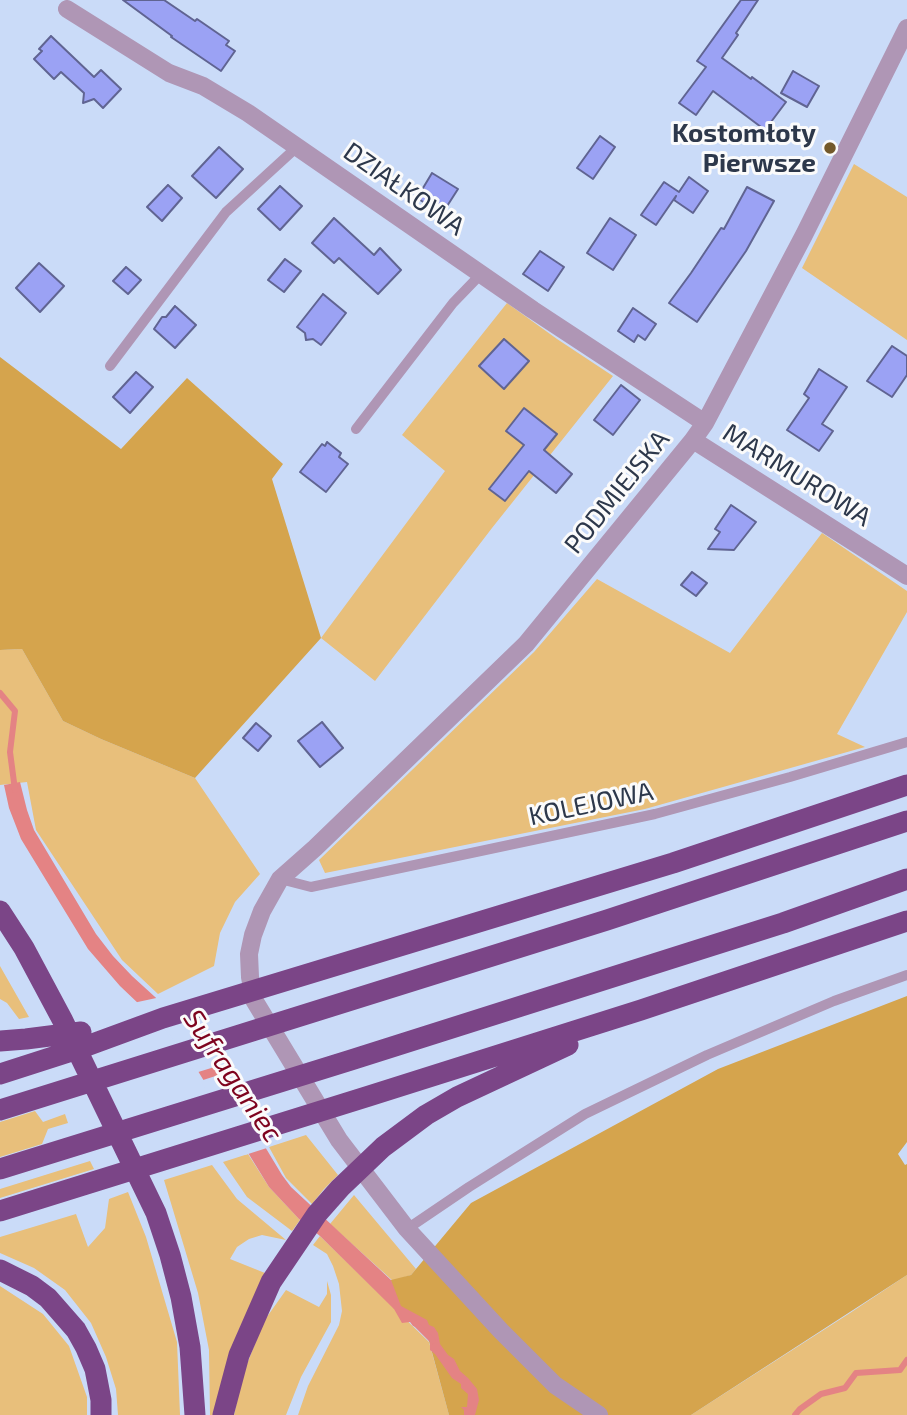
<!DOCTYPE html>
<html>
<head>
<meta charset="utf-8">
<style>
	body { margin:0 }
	canvas { display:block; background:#cadbf8 }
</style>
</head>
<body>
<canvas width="907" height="1415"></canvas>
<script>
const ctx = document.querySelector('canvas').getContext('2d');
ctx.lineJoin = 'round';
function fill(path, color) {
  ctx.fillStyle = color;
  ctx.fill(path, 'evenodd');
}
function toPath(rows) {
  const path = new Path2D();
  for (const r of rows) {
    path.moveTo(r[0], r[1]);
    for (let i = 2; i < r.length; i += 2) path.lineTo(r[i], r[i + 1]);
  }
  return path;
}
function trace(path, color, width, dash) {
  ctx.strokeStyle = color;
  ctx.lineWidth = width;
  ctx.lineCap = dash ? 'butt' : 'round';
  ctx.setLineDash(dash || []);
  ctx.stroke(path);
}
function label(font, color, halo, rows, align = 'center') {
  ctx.font = font + ' "Exo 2",sans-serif';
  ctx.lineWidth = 6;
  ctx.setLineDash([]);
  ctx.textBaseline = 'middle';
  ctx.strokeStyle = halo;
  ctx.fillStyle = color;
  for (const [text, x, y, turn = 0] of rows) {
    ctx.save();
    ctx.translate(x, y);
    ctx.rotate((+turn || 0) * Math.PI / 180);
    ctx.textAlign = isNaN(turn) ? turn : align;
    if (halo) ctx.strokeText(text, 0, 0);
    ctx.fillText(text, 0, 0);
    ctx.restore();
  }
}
fill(toPath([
	[854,164,907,197,907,340,802,268],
	[507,303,557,339,613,376,492,528,375,681,321,638,445,471,402,435],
	[822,533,907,591,907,612,837,734,865,747,645,809,325,873,319,860,534,652,597,579,730,653],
	[22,649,63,721,101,739,195,778,260,874,235,902,220,933,214,966,158,994,122,960,36,830,27,782,0,785,0,650],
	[0,966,29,1017,19,1019,7,1003,0,999],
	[35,1111,43,1122,65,1114,68,1123,48,1129,42,1144,0,1157,0,1122],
	[306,1135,338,1175,324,1189,312,1204,286,1178,269,1147],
	[248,1154,269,1187,300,1220,292,1231,247,1197,223,1162],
	[90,1161,94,1169,0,1198,0,1189],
	[212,1165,237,1199,286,1240,262,1235,249,1239,237,1247,230,1259,265,1273,238,1332,213,1415,210,1415,209,1350,198,1293,164,1180],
	[128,1192,146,1237,177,1342,180,1415,118,1415,116,1389,106,1357,91,1323,65,1290,34,1268,0,1253,0,1237,76,1214,88,1247,105,1228,109,1199],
	[354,1195,416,1269,411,1275,393,1281,330,1224],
	[320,1236,429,1342,449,1415,298,1415,308,1386,339,1325,342,1311,339,1284,333,1266,327,1254,313,1245],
	[907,1275,907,1415,691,1415,850,1313],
	[327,1281,331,1295,331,1322,301,1377,286,1415,234,1415,243,1374,264,1321,286,1290,319,1307,327,1294],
	[0,1286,43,1314,69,1346,87,1397,87,1415,0,1415]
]), '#e8bf7b');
fill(toPath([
	[0,357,121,449,187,378,283,464,272,479,321,638,195,778,101,739,63,721,22,649,0,650],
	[907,996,907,1142,898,1154,905,1165,907,1164,907,1275,691,1415,449,1415,423,1319,393,1308,391,1280,411,1275,471,1203,718,1069]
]), '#d5a44d');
fill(toPath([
	[20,782,27,810,34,830,96,934,113,956,132,976,199,1037,282,1175,291,1187,391,1280,401,1306,427,1320,429,1325,434,1327,438,1333,440,1344,448,1355,454,1359,460,1371,468,1378,477,1389,479,1400,475,1415,464,1415,464,1410,461,1407,467,1407,468,1394,461,1388,461,1384,452,1378,435,1354,430,1350,430,1339,427,1333,424,1329,413,1326,410,1322,402,1323,394,1309,320,1236,299,1219,269,1187,182,1045,120,986,88,949,21,839,16,826,9,808,4,785]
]), '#e48384');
fill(toPath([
	[161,997,192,1023,202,1035,221,1065,195,1073,169,1034,133,1003],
	[225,1073,270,1147,245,1155,200,1081]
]), '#cadbf8');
trace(toPath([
	[0,693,15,711,10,752,15,790],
	[416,1324,433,1341],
	[795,1415,800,1409,821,1394,845,1388,856,1373,900,1370,907,1360]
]), '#e48384', 6);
const building = toPath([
	[123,0,164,0,195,21,197,19,229,41,226,45,235,51,221,71,171,37,172,36,123,0],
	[741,0,758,0,736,33,738,35,722,58,751,79,752,77,786,102,765,130,713,91,696,115,679,103,706,67,697,61,741,0],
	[51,36,94,77,101,70,121,89,103,108,94,99,83,103,84,93,61,72,54,79,34,59,42,51,39,49,51,36],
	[793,71,819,86,807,107,781,93,793,71],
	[600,136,615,147,593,179,577,168,600,136],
	[219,147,243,169,216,198,192,176,219,147],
	[432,173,458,189,442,214,417,198,432,173],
	[689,177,708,191,693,213,674,200,676,196,656,225,641,215,664,182,679,192,689,177],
	[168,185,182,198,162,221,147,207,168,185],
	[280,186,302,206,280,230,258,209,280,186],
	[747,187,774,201,746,251,697,322,669,303,691,273,721,228,724,229,747,187],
	[334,218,374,255,380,248,401,270,378,294,339,258,334,263,312,243,334,218],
	[610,218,636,235,613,270,587,253,610,218],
	[540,251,564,267,548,291,523,274,540,251],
	[285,259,301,271,284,292,268,280,285,259],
	[39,263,64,286,40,312,16,288,39,263],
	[126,267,141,280,128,294,113,281,126,267],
	[323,294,346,313,321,345,313,339,306,340,305,333,297,327,323,294],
	[175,306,196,325,175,348,154,329,162,317,166,317,175,306],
	[633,308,656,324,645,340,638,335,634,342,618,331,633,308],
	[504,339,529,361,504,389,479,366,504,339],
	[892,346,907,356,907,375,892,397,867,381,892,346],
	[819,369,847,387,822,424,833,431,819,451,787,430,809,398,804,394,819,369],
	[136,372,153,387,130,413,113,397,136,372],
	[621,385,640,400,613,435,594,420,621,385],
	[524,408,557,434,544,450,572,474,556,493,529,471,505,501,489,489,524,445,506,431,524,408],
	[327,442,341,453,339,457,348,464,326,492,300,472,322,444,325,446,327,442],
	[731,505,756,522,734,550,708,549,720,532,715,529,731,505],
	[692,572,707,583,696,596,681,585,692,572],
	[322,722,343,748,320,767,298,741,322,722],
	[256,723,271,736,258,751,243,738,256,723]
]);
fill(building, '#9ba2f4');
trace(building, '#606492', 2);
trace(toPath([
	[110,366,226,212,297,147],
	[356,429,453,303,481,274],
	[280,879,311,887,655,814,790,777,907,742],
	[407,1229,469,1187,585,1114,707,1055,834,1001,907,975]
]), '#af96b5', 10);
trace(toPath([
	[67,9,169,73,203,86,248,113,533,310,705,423],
	[693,440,907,576],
	[599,1415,555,1385,501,1331,407,1229,378,1191,339,1140,254,1000,250,977,249,954,253,935,262,911,280,879,315,848,526,644,693,440,705,423,804,235,907,28]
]), '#af96b5', 18);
trace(toPath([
	[0,911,24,948,63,1021,156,1213,170,1255,181,1297,190,1347,195,1415],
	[0,1041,26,1039,81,1032],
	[0,1074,84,1047,163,1018,673,863,907,785],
	[0,1110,607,920,907,821],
	[0,1169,351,1060,783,923,907,879],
	[0,1211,369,1096,641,1010,907,921],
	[0,1270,32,1286,48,1298,76,1330,86,1348,95,1369,101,1400,101,1415],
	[223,1415,239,1355,271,1282,317,1214,340,1188,383,1147,426,1115,457,1097,568,1045]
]), '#7b4587', 21);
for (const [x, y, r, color] of [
	[830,148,7,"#73592b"]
]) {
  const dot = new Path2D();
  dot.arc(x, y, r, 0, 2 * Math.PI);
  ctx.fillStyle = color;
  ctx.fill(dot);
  trace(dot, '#fbfbfb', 2.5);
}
label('bold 26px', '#2d384b', '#fbfbfb', [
	["Kostomłoty",816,133],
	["Pierwsze",816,163]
], 'right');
label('26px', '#2d384b', '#fbfbfb', [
	["DZIAŁKOWA",404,189,35],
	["MARMUROWA",797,475,32],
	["PODMIEJSKA",617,492,-51],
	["KOLEJOWA",591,804,-12]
]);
label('italic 28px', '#7e031e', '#fbfbfb', [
	["Sufraganiec",233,1076,56]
]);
</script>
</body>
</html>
